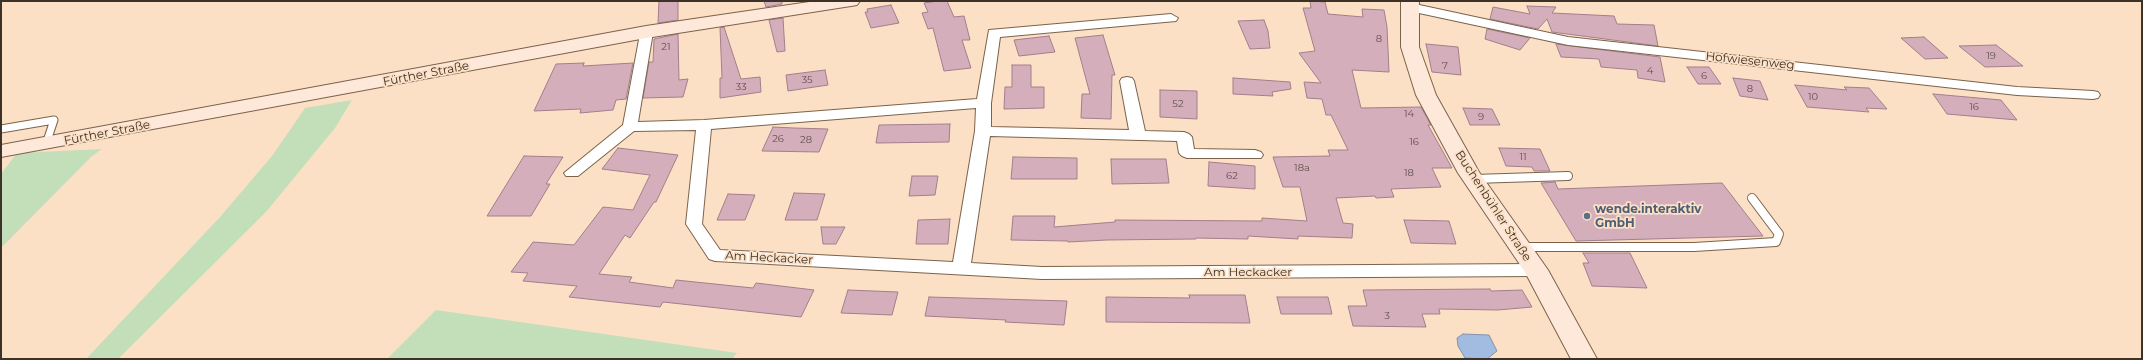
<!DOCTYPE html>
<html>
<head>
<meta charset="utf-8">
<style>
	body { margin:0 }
	#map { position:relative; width:2143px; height:360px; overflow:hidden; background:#fce0c5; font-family:Montserrat,sans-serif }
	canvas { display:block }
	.frame { position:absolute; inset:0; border:2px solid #3d3228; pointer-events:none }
</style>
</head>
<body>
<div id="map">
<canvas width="2143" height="360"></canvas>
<div class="frame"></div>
</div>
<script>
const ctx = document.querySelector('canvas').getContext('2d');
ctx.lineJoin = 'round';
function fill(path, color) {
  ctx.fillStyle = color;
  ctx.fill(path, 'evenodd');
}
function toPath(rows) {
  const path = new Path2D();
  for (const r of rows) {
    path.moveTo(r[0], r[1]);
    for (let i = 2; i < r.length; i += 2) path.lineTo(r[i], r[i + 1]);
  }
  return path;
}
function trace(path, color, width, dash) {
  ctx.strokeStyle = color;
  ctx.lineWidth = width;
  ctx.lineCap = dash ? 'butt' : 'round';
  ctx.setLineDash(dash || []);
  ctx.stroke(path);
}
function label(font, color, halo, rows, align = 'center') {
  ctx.font = font + ' Montserrat,sans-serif';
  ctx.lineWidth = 3.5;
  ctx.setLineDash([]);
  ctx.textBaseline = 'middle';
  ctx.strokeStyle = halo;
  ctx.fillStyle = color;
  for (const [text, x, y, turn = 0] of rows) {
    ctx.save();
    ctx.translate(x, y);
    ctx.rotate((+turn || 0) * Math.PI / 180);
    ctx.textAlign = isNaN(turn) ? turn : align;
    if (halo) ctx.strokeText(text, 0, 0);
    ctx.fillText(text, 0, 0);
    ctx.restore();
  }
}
fill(toPath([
	[352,100,335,128,266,212,118,359,86,359,220,217,272,156,305,108],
	[102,149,92,156,1,248,1,174,17,153],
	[436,310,737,353,732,359,387,359]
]), '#c3dfba');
const water = toPath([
	[1463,334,1489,335,1497,351,1487,359,1465,358,1458,346,1457,338,1463,334]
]);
fill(water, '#a2bce1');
trace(water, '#8493aa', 1);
const building = toPath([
	[659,1,678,1,678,20,658,23,659,1],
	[764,1,782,1,782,4,766,7,764,1],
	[938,1,947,1,954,17,964,16,970,40,962,40,971,68,944,71,933,28,928,29,922,13,928,12,924,3,938,1],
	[1310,1,1325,2,1328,14,1363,17,1362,9,1384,10,1387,27,1389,72,1352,70,1361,108,1421,107,1431,125,1428,125,1452,168,1432,168,1441,187,1391,189,1394,197,1376,198,1375,196,1336,198,1343,223,1353,224,1352,238,1298,236,1298,239,1248,236,1248,239,1196,238,1196,239,1107,240,1068,242,1068,241,1011,240,1013,216,1055,216,1054,227,1115,222,1115,220,1262,221,1262,218,1307,221,1300,187,1283,187,1273,157,1330,156,1328,150,1348,150,1331,115,1326,115,1322,99,1307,98,1304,82,1321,83,1299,53,1315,51,1303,8,1311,8,1310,1],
	[891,5,899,23,871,28,865,12,868,12,867,9,891,5],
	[1527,6,1556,7,1552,13,1614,16,1617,24,1654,25,1658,46,1552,32,1547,19,1538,29,1490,19,1493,7,1530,14,1527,6],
	[783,18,785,51,777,52,769,20,783,18],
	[1264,20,1268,31,1270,48,1250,49,1238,21,1264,20],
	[724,27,741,79,760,77,761,92,720,98,720,78,722,78,720,28,724,27],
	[1487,29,1530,38,1520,50,1485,39,1487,29],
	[678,34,679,80,688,79,683,97,643,98,649,62,653,62,654,39,678,34],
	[1103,35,1115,75,1112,75,1111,119,1081,118,1082,94,1090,94,1075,38,1103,35],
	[1049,36,1055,52,1019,56,1014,40,1049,36],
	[1924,37,1948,58,1925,59,1901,38,1924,37],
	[1426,44,1458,47,1461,75,1432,72,1426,44],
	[1556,44,1660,57,1665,82,1638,78,1637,70,1601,67,1599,59,1561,57,1556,44],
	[1996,45,2023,66,1985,67,1959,46,1996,45],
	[584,63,583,66,633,63,626,99,616,100,613,110,580,113,581,109,534,111,556,64,584,63],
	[1012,65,1031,65,1031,87,1044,87,1044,108,1004,109,1005,87,1012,87,1012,65],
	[1687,67,1709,67,1721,84,1698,84,1687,67],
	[825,70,828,85,788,91,786,75,825,70],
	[1233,78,1290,82,1291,89,1272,92,1273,96,1233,94,1233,78],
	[1733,78,1760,81,1768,100,1740,96,1733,78],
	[1795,85,1847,90,1844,87,1869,88,1887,109,1866,108,1869,112,1807,107,1795,85],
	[1160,90,1197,91,1197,119,1160,117,1160,90],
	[1933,94,2001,100,2017,120,1947,114,1933,94],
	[1463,108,1492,109,1500,125,1470,125,1463,108],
	[950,124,949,142,876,143,879,125,950,124],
	[773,127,794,128,828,129,819,152,762,151,773,127],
	[618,148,678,155,656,202,654,202,630,238,625,235,599,274,632,277,629,282,673,288,676,280,753,288,756,283,814,290,801,317,663,302,660,307,569,297,577,286,523,281,528,273,511,272,533,242,574,245,603,207,633,210,650,175,602,169,618,148],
	[1499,148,1540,149,1550,171,1534,171,1532,167,1506,166,1499,148],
	[524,156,563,157,546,184,550,184,531,216,487,216,524,156],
	[1013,157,1077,158,1077,179,1011,179,1013,157],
	[1111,159,1166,159,1169,183,1112,184,1111,159],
	[1209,162,1255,166,1255,189,1208,186,1209,162],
	[912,176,938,176,935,195,909,196,912,176],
	[1555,182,1558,189,1722,183,1763,236,1576,241,1541,183,1555,182],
	[794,193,825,194,817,220,785,220,794,193],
	[728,194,755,195,745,220,717,220,728,194],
	[950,219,948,244,916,244,918,220,950,219],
	[1404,220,1449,221,1456,244,1411,243,1404,220],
	[821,227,845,227,836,244,823,244,821,227],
	[1583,253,1630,253,1647,288,1592,286,1583,263,1589,263,1583,253],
	[1490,289,1491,291,1522,290,1532,307,1498,310,1439,309,1440,314,1422,314,1426,327,1353,326,1348,306,1367,306,1363,290,1490,289],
	[848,290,898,292,892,315,841,313,848,290],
	[1189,295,1245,295,1250,323,1106,322,1106,297,1190,298,1189,295],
	[929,297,1067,301,1064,325,1005,322,1006,320,925,316,929,297],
	[1277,297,1328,297,1332,314,1281,314,1277,297]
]);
fill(building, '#d4aebb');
trace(building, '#a27e8b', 1);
const laneFar1 = toPath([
	[1,129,54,120,46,144]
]);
const lane = toPath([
	[1474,179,1568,176],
	[1522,247,1694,247,1776,242,1779,234,1752,198]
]);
const street = toPath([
	[1410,3,1568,37,2017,87,2093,91,2098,92,2100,95,2098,98,2093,99,2017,95,1568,45,1405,10,1403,7,1410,3],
	[1171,14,1178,18,1176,21,1000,37,991,103,991,127,1129,130,1120,81,1122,78,1127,77,1132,78,1134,81,1145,131,1184,132,1189,134,1192,137,1194,149,1255,150,1261,152,1263,155,1261,158,1187,158,1182,156,1179,153,1177,141,990,136,971,263,1042,267,1536,264,1542,266,1545,270,1542,274,1536,276,1042,279,715,261,709,259,686,224,696,130,634,131,578,176,566,176,564,173,623,125,641,29,651,29,653,32,638,122,704,120,977,99,989,30,1171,14],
	[976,108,975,131,953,262,720,250,702,224,711,129,976,108]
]);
const secondary = toPath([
	[816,1,860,1,857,5,851,6,646,38,1,157,1,145,646,26,816,1],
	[1401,1,1419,1,1419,47,1436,95,1479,172,1548,270,1597,359,1571,359,1525,272,1458,173,1416,95,1401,47,1401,1]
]);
trace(laneFar1, '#7b634b', 9);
trace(lane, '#7b634b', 10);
trace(street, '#7b634b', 2);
trace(secondary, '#7b634b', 2);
trace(laneFar1, '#fff', 7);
trace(lane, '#fff', 8);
fill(street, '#fff');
fill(secondary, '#fee8da');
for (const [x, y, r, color] of [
	[1587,216,4,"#5c6f8a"]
]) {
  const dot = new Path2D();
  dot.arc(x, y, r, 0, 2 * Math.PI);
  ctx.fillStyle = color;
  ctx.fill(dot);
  trace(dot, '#fce0c5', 1.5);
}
label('10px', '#63514d', null, [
	["8",1379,39],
	["21",666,47],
	["19",1991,56],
	["7",1445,66],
	["4",1650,71],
	["6",1704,76],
	["35",807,80],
	["33",741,87],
	["8",1750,89],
	["10",1813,97],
	["52",1178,104],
	["16",1974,107],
	["14",1409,114],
	["9",1481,117],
	["26",778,139],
	["28",806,140],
	["16",1414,142],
	["11",1523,157],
	["18a",1302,168],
	["18",1409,173],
	["62",1232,176],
	["3",1387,316]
]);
label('12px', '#3d3228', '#fce0c5', [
	["Hofwiesenweg",1750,61,6],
	["Fürther Straße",426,74,-11],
	["Fürther Straße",107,133,-11],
	["Buchenbühler Straße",1493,206,57],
	["Am Heckacker",769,258,3],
	["Am Heckacker",1248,272]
]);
label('bold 12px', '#4e5e75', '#fce0c5', [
	["wende.interaktiv",1595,209],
	["GmbH",1595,223]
], 'left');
</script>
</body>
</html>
